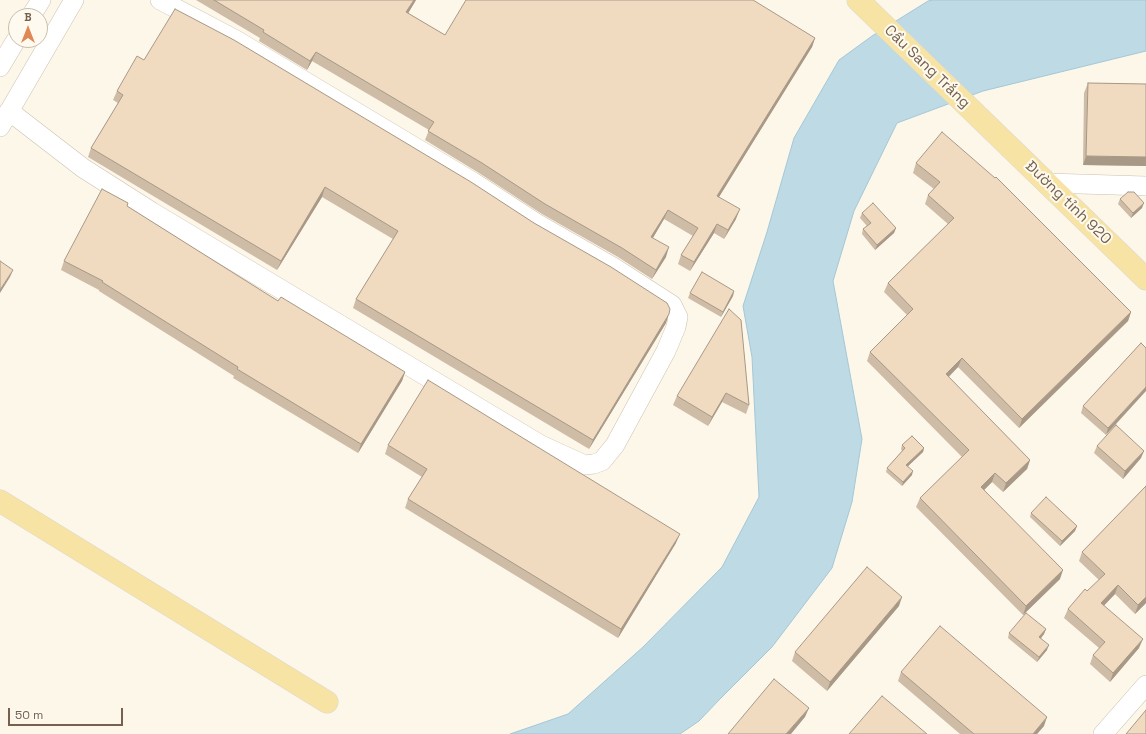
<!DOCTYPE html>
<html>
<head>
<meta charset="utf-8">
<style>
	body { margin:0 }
	#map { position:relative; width:1146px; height:734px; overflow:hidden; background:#fcf7e9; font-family:"Space Grotesk",sans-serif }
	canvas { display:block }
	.north { position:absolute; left:8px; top:8px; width:40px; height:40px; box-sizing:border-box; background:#fefaef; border:1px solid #c7bdae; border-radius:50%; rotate:0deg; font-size:11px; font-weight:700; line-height:16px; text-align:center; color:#75614d }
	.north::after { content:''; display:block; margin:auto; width:14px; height:18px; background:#e08753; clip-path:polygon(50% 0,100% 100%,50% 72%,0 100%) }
	.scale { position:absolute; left:8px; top:708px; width:115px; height:18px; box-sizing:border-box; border:2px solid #75614d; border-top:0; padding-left:5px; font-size:12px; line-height:14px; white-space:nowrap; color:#75614d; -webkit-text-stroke:3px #fefaef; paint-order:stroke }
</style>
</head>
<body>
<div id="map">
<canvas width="1146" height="734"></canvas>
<div class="north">B</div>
<div class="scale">50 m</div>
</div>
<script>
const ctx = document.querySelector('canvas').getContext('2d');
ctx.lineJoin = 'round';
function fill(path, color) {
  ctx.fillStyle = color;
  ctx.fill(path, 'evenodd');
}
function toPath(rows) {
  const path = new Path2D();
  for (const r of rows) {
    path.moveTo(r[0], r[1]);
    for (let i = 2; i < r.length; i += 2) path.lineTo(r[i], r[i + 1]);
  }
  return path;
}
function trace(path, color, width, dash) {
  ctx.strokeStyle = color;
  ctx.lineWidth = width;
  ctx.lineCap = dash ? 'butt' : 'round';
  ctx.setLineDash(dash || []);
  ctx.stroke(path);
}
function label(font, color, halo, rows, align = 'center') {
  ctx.font = font + ' "Space Grotesk",sans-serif';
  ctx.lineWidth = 4;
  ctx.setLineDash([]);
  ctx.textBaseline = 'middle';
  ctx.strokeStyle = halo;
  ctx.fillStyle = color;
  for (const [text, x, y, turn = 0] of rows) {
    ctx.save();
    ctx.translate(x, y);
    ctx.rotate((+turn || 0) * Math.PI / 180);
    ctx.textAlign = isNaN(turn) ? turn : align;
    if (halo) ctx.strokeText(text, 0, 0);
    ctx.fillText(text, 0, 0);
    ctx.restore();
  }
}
const water = toPath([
	[933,0,1146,0,1146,51,983,91,897,123,854,211,833,281,862,439,852,502,832,568,772,647,720,699,699,721,680,734,510,734,568,714,643,647,722,567,759,497,752,357,743,306,767,232,794,138,839,60,872,36,928,1,933,0]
]);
fill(water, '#bddae5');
trace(water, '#a4c7d6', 1);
const minor = toPath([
	[31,16,41,0],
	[0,67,16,40],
	[9,111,83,168,152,212,541,445,585,465,594,464,602,461,615,445,666,351,676,327,678,317,672,305,613,267,536,223,473,182,236,40,160,0],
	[0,127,74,0],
	[1047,183,1146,186],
	[1103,734,1146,685]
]);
const major = toPath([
	[858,0,1146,279],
	[0,501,327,702]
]);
trace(minor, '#cdc0af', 20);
trace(major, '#dbd6d1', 23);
trace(minor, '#fff', 19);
trace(major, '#f7e4a4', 22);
fill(toPath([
	[196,0,416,0,408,13,445,35,815,38,812,47,719,197,736,219,724,239,714,233,690,271,678,264,681,255,693,236,664,219,653,238,666,257,652,279,618,257,542,214,479,173,425,140,429,130,312,61,307,70,259,41,260,38],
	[144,60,666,323,589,449,353,308,356,299,393,239,322,197,277,270,88,157,91,148,118,103,113,100,117,91],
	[1088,83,1146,84,1146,166,1083,165,1084,93],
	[916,163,1131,312,1128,321,1019,428,958,367,949,377,1030,460,1027,469,1003,492,992,482,984,490,1060,579,1023,615,916,507,920,498,962,457,867,361,870,352,907,315,884,292,888,283,948,224,925,204,928,195,934,189,913,173],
	[1120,199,1142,208,1131,218,1118,204],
	[127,206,278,301,405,372,402,381,358,453,233,378,234,376,99,291,99,290,61,270,64,261],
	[862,213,896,228,894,233,875,250,862,234,863,229,867,226,860,218],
	[734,291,733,296,721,317,688,298,690,293],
	[741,320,749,405,746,414,722,402,708,426,673,405,677,396],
	[1141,343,1106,435,1081,413,1083,406],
	[388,445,676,543,618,638,405,508,408,499,422,477,385,454],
	[902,445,924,448,923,452,908,466,912,475,902,486,886,472,887,468,902,451,901,449],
	[1097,446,1141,458,1123,479,1094,453],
	[1146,486,1146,603,1135,614,1115,594,1104,605,1139,648,1110,682,1090,664,1093,655,1099,648,1064,618,1068,609,1099,580,1079,561,1082,552],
	[1031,513,1077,526,1075,531,1060,546,1030,517],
	[899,606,827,691,792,661,795,652],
	[1046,629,1044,634,1041,638,1047,650,1037,662,1008,638,1009,633],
	[901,672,1044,726,1037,734,960,734,898,681]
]), '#cebca6');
fill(toPath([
	[414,0,416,0,403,22,406,12],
	[815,38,812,47,714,205,717,196],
	[316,52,312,61,307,70,310,61],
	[1086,156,1146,157,1146,166,1083,165],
	[325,187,322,197,277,270,281,261],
	[1144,203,1142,208,1131,218,1133,213],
	[740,209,736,219,724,239,728,230],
	[668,210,664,219,648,246,651,237],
	[717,224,714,233,690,271,694,262],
	[896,228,894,233,875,250,877,245],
	[669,247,666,257,652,279,656,270],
	[13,270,10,277,0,293,0,290],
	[734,291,733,296,721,317,723,312],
	[1131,312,1128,321,1019,428,1022,419],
	[669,314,666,323,589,449,593,440],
	[962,358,958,367,942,383,946,374],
	[405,372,402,381,358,453,361,444],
	[1146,387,1146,391,1106,435,1108,428],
	[726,393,722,402,708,426,712,417],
	[924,448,923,452,905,469,906,465],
	[1144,451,1141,458,1123,479,1125,471],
	[1030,460,1027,469,1003,492,1006,483],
	[913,471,912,475,902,486,903,482],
	[995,473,992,482,978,496,981,487],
	[1077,526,1075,531,1060,546,1062,541],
	[680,534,676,543,618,638,621,629],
	[1063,570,1060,579,1023,615,1026,606],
	[1118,585,1115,594,1098,612,1101,603],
	[902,597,899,606,827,691,830,682],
	[1146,597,1146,603,1135,614,1138,605],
	[1046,629,1044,634,1038,642,1039,637],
	[1143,639,1139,648,1110,682,1113,673],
	[1049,645,1047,650,1037,662,1039,657],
	[809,708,805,717,791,734,786,734],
	[1047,717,1044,726,1037,734,1033,734]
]), '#a89987');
const building = toPath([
	[214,0,414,0,406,12,445,35,466,0,753,0,815,38,717,196,740,209,728,230,717,224,694,262,681,255,698,228,668,210,651,237,669,247,656,270,622,248,545,204,482,163,428,131,434,122,316,52,310,61,263,32,264,30,214,0],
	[175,9,234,40,471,182,534,223,611,267,667,303,670,309,669,314,593,440,356,299,398,231,325,187,281,261,91,148,123,95,117,91,137,56,144,60,175,9],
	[1088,83,1146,84,1146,157,1086,156,1088,83],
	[942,132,995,178,996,177,1131,312,1022,419,962,358,946,374,1030,460,1006,483,995,473,981,487,1063,570,1026,606,920,498,969,450,870,352,913,309,888,283,954,218,928,195,940,182,916,163,942,132],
	[102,189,128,203,127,206,278,301,281,297,405,372,361,444,237,369,238,367,102,282,103,281,64,261,102,189],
	[1128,192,1134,192,1144,203,1133,213,1120,199,1128,192],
	[873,203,896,228,877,245,863,229,871,223,862,213,873,203],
	[0,261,13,270,0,290,0,261],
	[702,272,734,291,723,312,690,293,702,272],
	[729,309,741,320,749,405,726,393,712,417,677,396,729,309],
	[1141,343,1146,348,1146,387,1108,428,1083,406,1141,343],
	[428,380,680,534,621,629,408,499,427,469,388,445,428,380],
	[1116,425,1144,451,1125,471,1097,446,1116,425],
	[912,436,924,448,906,465,913,471,903,482,887,468,905,448,902,445,912,436],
	[1146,486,1146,597,1138,605,1118,585,1101,603,1143,639,1113,673,1093,655,1105,642,1068,609,1085,589,1087,591,1105,574,1082,552,1146,486],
	[1046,497,1077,526,1062,541,1031,513,1046,497],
	[867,567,902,597,830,682,795,652,867,567],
	[1026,613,1046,629,1039,637,1049,645,1039,657,1009,633,1026,613],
	[940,626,1047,717,1033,734,974,734,901,672,940,626],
	[774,679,809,708,786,734,728,734,774,679],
	[882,696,927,734,849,734,882,696],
	[1146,710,1146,734,1126,734,1146,710]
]);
fill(building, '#f0dbc1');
trace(building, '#a89987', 1);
label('15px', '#75614d', '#fefaef', [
	["Cầu Sang Trắng",927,67,44],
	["Đường tỉnh 920",1068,203,44]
]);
</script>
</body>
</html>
